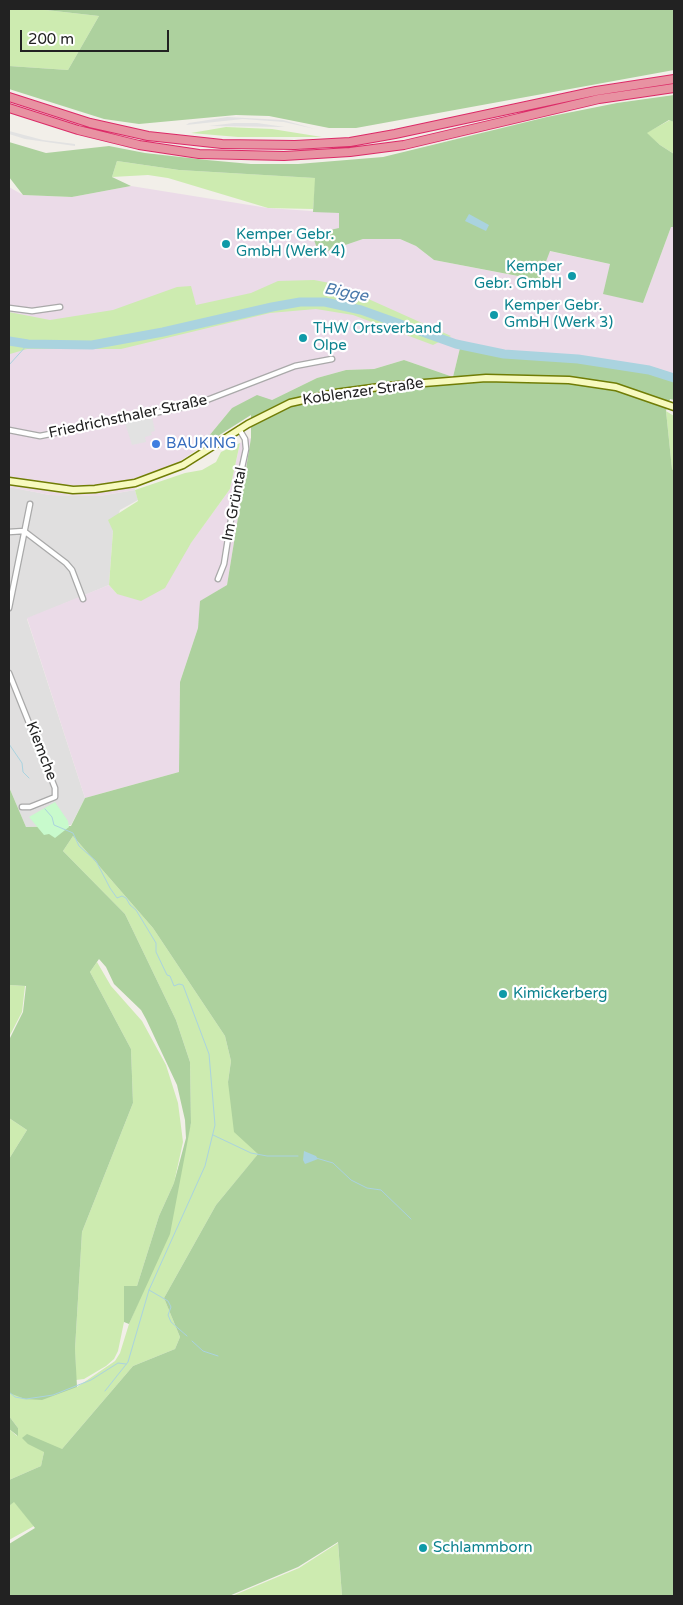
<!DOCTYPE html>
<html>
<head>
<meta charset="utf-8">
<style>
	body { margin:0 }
	#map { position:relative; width:683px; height:1605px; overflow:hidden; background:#f2efe9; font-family:"Varela Round",sans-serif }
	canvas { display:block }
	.frame { position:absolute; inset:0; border:10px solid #222; pointer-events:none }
	.scale { position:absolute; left:20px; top:30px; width:149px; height:22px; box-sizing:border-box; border:2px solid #222; border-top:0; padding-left:6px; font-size:15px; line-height:18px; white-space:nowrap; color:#222; -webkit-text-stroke:4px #fff; paint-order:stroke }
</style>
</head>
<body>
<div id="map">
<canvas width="683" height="1605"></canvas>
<div class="frame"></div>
<div class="scale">200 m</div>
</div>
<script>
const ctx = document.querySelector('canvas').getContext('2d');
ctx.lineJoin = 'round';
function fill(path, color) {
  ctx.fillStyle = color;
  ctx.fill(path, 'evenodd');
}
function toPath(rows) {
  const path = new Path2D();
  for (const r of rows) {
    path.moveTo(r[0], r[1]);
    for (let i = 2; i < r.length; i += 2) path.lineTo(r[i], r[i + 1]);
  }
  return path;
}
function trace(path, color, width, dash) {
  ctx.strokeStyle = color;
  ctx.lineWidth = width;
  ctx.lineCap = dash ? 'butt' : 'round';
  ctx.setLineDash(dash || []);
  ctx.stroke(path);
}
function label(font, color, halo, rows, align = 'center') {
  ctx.font = font + ' "Varela Round",sans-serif';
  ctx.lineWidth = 4.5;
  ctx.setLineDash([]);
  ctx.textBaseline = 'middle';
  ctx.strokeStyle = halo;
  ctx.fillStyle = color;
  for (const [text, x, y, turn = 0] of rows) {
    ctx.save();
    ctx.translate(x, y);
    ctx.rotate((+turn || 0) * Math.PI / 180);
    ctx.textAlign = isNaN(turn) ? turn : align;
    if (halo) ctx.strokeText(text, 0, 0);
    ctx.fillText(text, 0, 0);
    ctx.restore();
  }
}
fill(toPath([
	[9,487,50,495,99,496,135,490,138,500,120,510,113,531,109,585,27,619,85,798,71,825,26,827,9,787]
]), '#e0dfdf');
fill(toPath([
	[131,186,268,208,339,213,339,228,319,254,363,239,382,238,400,239,416,246,434,260,538,280,549,251,610,264,643,303,671,227,674,227,674,374,656,368,460,348,453,377,404,360,374,369,346,370,317,378,272,400,232,408,199,448,179,462,133,479,135,490,99,496,50,495,9,487,9,187,23,195,72,197],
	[251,438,227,585,201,601,198,628,180,682,179,772,85,798,27,618,109,585,117,594,190,544,230,489,240,443]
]), '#ebdbe8');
fill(toPath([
	[9,9,37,9,99,16,68,70,9,66],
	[670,120,674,122,674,154,660,145,646,133],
	[226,127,272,129,322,137,238,137,191,133],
	[117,161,179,170,316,178,313,209,268,208,168,178,148,175,112,177],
	[314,280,335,284,451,336,433,345,353,315,316,309,270,313,121,349,27,349,10,354,9,358,9,312,50,320,113,310,177,287,191,286,196,305,251,293,278,281],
	[666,411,674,416,674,471,672,469],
	[240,443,230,489,191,543,165,588,141,601,117,594,109,585,113,531,108,520,138,501,135,490,185,473,202,470,216,462,221,452],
	[73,836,153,928,225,1036,231,1061,228,1082,259,1153,216,1205,164,1298,180,1337,175,1349,133,1366,62,1449,44,1452,41,1466,9,1480,9,1429,17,1436,18,1428,9,1416,9,1393,77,1387,115,1361,120,1353,129,1324,144,1289,191,1123,190,1062,176,1020,125,914,63,851],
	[97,962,111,986,142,1021,166,1065,178,1103,183,1142,174,1183,159,1216,137,1286,124,1286,124,1322,118,1351,114,1359,106,1366,84,1379,76,1380,75,1349,82,1232,133,1103,131,1049,90,972],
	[9,985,25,986,22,1012,9,1037],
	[9,1118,27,1130,9,1159],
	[14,1501,34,1526,9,1540,9,1506],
	[338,1543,342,1596,232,1596,299,1568]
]), '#cdebb0');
fill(toPath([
	[37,9,674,9,674,70,356,128,329,128,269,116,236,115,139,124,104,119,9,89,9,66,68,70,99,16],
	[674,95,674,122,669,120,647,133,660,145,674,154,674,227,671,227,643,303,603,294,610,264,550,251,539,280,434,260,416,246,400,239,363,239,319,254,312,234,339,228,339,213,313,212,315,178,179,170,117,161,112,177,131,186,72,197,23,195,9,177,9,142,46,153,109,146,145,153,207,160,251,164,298,164,383,157,547,117,617,103],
	[460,348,656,368,674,374,674,400,670,399,666,411,672,469,674,471,674,1596,342,1596,338,1542,298,1567,229,1596,9,1596,9,1544,35,1528,14,1502,9,1506,9,1480,41,1466,44,1452,28,1444,22,1438,27,1434,62,1449,133,1366,175,1349,180,1337,164,1298,216,1205,258,1154,234,1132,228,1082,231,1061,225,1036,153,928,73,836,63,851,125,914,176,1020,190,1062,191,1123,170,1234,129,1324,124,1322,124,1286,137,1286,159,1216,174,1183,186,1138,185,1120,177,1085,146,1019,141,1010,114,984,106,967,99,959,90,972,131,1049,133,1103,82,1232,75,1349,77,1387,42,1400,25,1399,9,1393,9,1159,27,1130,9,1118,9,1040,23,1012,26,986,9,985,9,787,26,827,71,826,85,798,179,772,180,682,198,628,200,601,227,585,251,438,251,415,199,448,232,408,257,395,272,400,317,378,346,370,374,369,404,360,453,377],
	[9,1416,18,1428,18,1436,9,1429]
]), '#add19e');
fill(toPath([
	[55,802,68,821,69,827,55,838,49,834,44,835,29,817]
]), '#c8facc');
fill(toPath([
	[227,117,283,120,315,129,284,122,243,119,186,125,189,123],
	[234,123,257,123,285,127,209,126],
	[9,131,43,140,75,144,75,146,25,139,9,134],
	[152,417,155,431,151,432,152,435,145,437,146,442,132,445,125,423]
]), '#e2e2e2');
fill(toPath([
	[469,214,489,225,486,231,465,221],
	[304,1151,316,1156,318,1159,305,1164,303,1160]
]), '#aad3df');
trace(toPath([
	[9,365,28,344],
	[9,744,22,763,23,772,29,778],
	[45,809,52,817,54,825,73,833,79,846,96,861,110,888,117,898,122,896,126,898,130,905,136,910,156,943,156,952,167,975,170,976,174,986,179,984,183,985,209,1054,215,1125,205,1166,149,1290,128,1362,105,1391],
	[213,1135,251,1153,267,1156,298,1156],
	[316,1158,333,1163,351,1180,367,1188,381,1190,411,1219],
	[149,1290,168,1301,171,1307,168,1315,171,1322,187,1336],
	[192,1341,203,1351,218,1356],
	[9,1392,15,1397,26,1399,53,1395,91,1380,118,1363,126,1364]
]), '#aad3df', 1);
trace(toPath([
	[9,341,28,344,92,345,163,332,272,307,300,302,325,302,361,310,456,344,504,354,578,359,649,370,674,378]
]), '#aad3df', 9);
const minor = toPath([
	[9,308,32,311,60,307],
	[9,430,40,436,194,405,295,366,332,359],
	[24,531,66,563,72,570,83,599],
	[9,532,24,531],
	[218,579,224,564,232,513,246,449,245,439,239,429],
	[9,608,30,504],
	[9,673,55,788,55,797,30,807,22,807]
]);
const secondary = toPath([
	[9,481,73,490,95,489,135,483,183,465,248,424,290,403,335,393,387,386,486,378,569,380,616,387,674,407]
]);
const motorway = toPath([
	[9,97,90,123,148,136,222,144,295,145,350,142,395,134,596,91,674,79],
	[9,108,78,130,139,145,199,154,284,156,350,152,404,145,599,99,674,88]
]);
trace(minor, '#a9a9a9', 7);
trace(secondary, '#707d05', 9);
trace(motorway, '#dc2a67', 10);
trace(minor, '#fff', 4.5);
trace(secondary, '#f7fabf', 6);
trace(motorway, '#e892a2', 8);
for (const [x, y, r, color] of [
	[226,244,5,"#0f9aa8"],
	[572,276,5,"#0f9aa8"],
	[494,315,5,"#0f9aa8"],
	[303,338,5,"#0f9aa8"],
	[156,444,5,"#3f7fe0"],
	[503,994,5,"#0f9aa8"],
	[423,1548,5,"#0f9aa8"]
]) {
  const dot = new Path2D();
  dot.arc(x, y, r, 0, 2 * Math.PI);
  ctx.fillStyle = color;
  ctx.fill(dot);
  trace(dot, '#fff', 2);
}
label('15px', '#0d838f', '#fff', [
	["Kemper Gebr.",236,235],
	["GmbH (Werk 4)",236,252],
	["Kemper",562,267,"right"],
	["Gebr. GmbH",562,284,"right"],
	["Kemper Gebr.",504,306],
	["GmbH (Werk 3)",504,323],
	["THW Ortsverband",313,329],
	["Olpe",313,346],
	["Kimickerberg",513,994],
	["Schlammborn",433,1548]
], 'left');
label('15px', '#222', '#fff', [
	["Koblenzer Straße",363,392,-8],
	["Friedrichsthaler Straße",128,417,-12],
	["Im Grüntal",235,504,-79],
	["Kiemche",41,751,69]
]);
label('15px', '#366cbe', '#fff', [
	["BAUKING",166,444]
], 'left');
label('italic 16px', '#4a7aab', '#fff', [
	["Bigge",346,293,11]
]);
</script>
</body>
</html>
